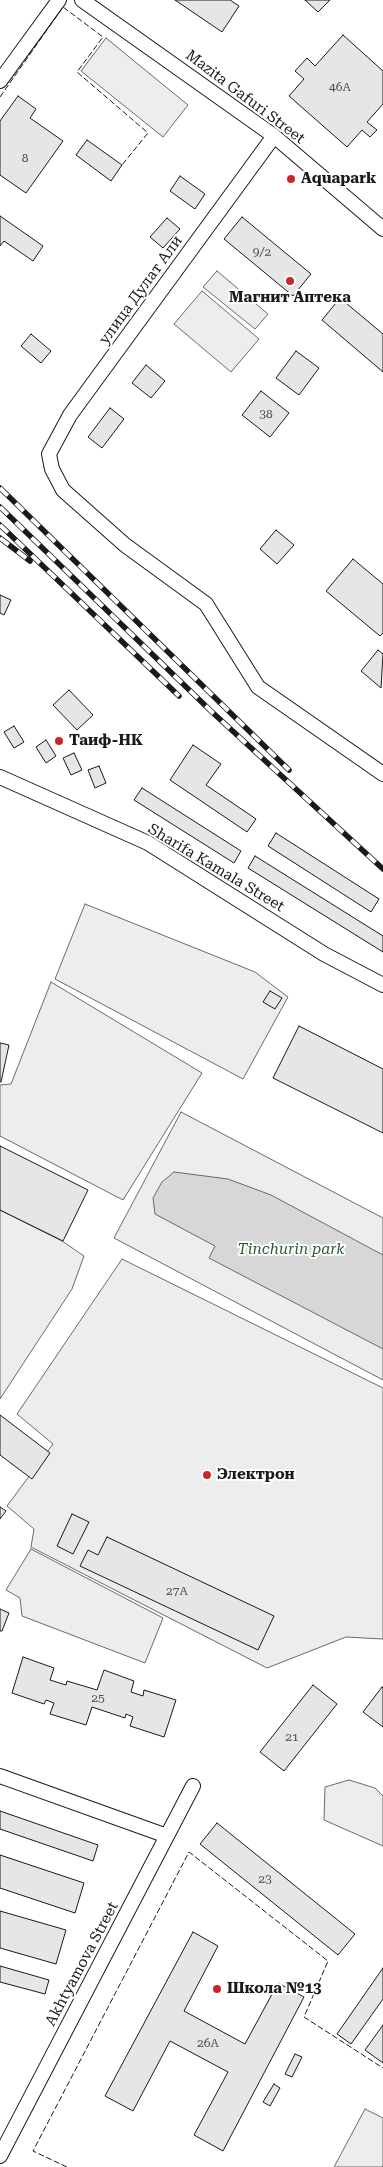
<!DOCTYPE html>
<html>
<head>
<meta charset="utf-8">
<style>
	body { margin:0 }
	canvas { display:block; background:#fff }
</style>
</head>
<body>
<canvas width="383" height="2167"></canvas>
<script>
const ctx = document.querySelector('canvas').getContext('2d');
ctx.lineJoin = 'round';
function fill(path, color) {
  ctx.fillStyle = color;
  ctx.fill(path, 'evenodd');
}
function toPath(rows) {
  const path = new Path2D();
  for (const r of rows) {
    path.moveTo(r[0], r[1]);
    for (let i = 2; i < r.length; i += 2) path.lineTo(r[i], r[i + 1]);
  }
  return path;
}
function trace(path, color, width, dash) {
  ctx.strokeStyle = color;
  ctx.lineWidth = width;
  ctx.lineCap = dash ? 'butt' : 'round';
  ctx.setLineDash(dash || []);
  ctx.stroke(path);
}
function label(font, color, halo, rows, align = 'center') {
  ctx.font = font + ' "Roboto Serif",serif';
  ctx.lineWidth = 4;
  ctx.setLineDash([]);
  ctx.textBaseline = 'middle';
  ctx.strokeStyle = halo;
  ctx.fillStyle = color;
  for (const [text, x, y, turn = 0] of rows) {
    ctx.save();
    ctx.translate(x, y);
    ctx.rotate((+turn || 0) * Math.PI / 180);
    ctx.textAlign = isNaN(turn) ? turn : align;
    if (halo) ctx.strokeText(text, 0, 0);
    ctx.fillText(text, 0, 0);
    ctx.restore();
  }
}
const built = toPath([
	[106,38,188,105,163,137,81,71,106,38],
	[217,271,268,314,255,329,203,287,217,271],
	[202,291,259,339,231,372,174,324,202,291],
	[85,904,255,972,288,997,243,1079,55,979,85,904],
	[51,982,202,1073,123,1200,0,1136,0,1085,11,1084,51,982],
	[181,1112,383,1218,383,1380,114,1238,181,1112],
	[0,1210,62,1241,84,1256,72,1289,0,1399,0,1210],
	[122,1259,383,1388,383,1639,346,1637,267,1668,31,1547,34,1529,7,1506,53,1444,17,1414,122,1259],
	[31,1549,163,1618,145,1663,22,1616,20,1598,6,1590,31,1549],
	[349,1780,375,1788,383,1796,383,1846,324,1820,325,1787,349,1780],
	[365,2109,383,2118,383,2165,382,2167,334,2167,365,2109]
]);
fill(built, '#ededed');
trace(built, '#6a6a6a', 1);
const water = toPath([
	[174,1172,228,1179,271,1195,383,1255,383,1349,209,1258,215,1246,155,1214,153,1198,162,1182,174,1172]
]);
fill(water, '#d7d7d7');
trace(water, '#6a6a6a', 1);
const building = toPath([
	[175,0,230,0,239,6,222,32,175,0],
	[305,0,330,0,318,12,305,0],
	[343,35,383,71,383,104,367,122,377,130,370,137,362,130,347,147,289,96,304,79,295,71,307,58,315,66,343,35],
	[18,96,36,109,30,118,63,141,26,193,0,175,0,121,18,96],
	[87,140,122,165,111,181,76,155,87,140],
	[180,176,205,194,195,209,170,191,180,176],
	[0,216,43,246,33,261,4,241,0,246,0,216],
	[242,217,311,274,293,296,224,239,242,217],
	[167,218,180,229,163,248,150,237,167,218],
	[340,298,383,334,383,372,322,320,340,298],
	[31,334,51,351,41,363,21,346,31,334],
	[296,351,319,368,299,395,276,378,296,351],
	[146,365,165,381,151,398,132,383,146,365],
	[261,391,289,413,270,437,242,415,261,391],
	[110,408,124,419,102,448,88,437,110,408],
	[276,530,294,545,277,564,260,549,276,530],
	[353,559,383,584,383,633,380,636,326,591,353,559],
	[0,595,11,600,4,615,0,613,0,595],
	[378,650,383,654,381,688,361,671,378,650],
	[69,690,93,715,77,730,53,705,69,690],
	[14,726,24,742,14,748,4,732,14,726],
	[46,740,56,756,46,763,36,747,46,740],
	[193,745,221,764,206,785,256,819,247,832,170,780,193,745],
	[74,753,82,770,71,775,63,758,74,753],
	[99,766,106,783,95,788,88,770,99,766],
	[142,788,241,851,234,863,134,800,142,788],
	[276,833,379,899,371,912,268,846,276,833],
	[255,856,383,936,383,952,248,868,255,856],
	[270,991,282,998,275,1009,263,1002,270,991],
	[299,1026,383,1069,383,1133,273,1078,299,1026],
	[0,1043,9,1045,1,1082,0,1082,0,1043],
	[0,1146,88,1190,63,1241,0,1210,0,1146],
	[0,1415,50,1453,32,1479,0,1455,0,1415],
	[0,1507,6,1511,0,1519,0,1507],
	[72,1514,89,1522,73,1554,57,1546,72,1514],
	[107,1537,274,1616,258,1650,80,1566,88,1550,98,1555,107,1537],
	[0,1609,9,1613,2,1631,0,1631,0,1609],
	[23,1657,54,1668,50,1680,66,1685,67,1681,97,1690,104,1670,134,1681,131,1692,143,1696,144,1690,176,1700,164,1737,130,1726,133,1717,126,1714,125,1718,92,1707,86,1725,50,1714,54,1703,46,1700,44,1704,12,1693,23,1657],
	[313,1685,337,1704,284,1771,260,1752,313,1685],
	[382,1687,383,1688,383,1727,363,1712,382,1687],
	[0,1811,98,1845,93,1861,0,1829,0,1811],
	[217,1823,355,1934,338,1955,200,1844,217,1823],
	[0,1855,84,1883,75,1913,0,1888,0,1855],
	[0,1911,66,1930,56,1964,0,1948,0,1911],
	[193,1932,218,1946,184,2011,245,2044,278,1983,304,1997,223,2151,194,2135,228,2072,170,2041,133,2111,105,2096,193,1932],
	[0,1966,49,1980,45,1994,0,1982,0,1966],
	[383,1968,383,1999,351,2044,337,2034,383,1968],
	[383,2025,383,2063,365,2050,383,2025],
	[295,2054,302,2057,292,2077,285,2074,295,2054],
	[274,2084,280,2088,270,2106,263,2102,274,2084]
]);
fill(building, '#e6e6e6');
trace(building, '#1a1a1a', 1);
const street = toPath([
	[82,0,274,136,383,229],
	[0,81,59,0],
	[274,136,70,415,49,454,52,469,63,490,125,545,206,604,258,687,383,774],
	[0,777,148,843,324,954,383,985],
	[0,1776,167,1836],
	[0,2156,193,1786]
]);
trace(street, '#1a1a1a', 16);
trace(street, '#fff', 14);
const rail = toPath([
	[0,488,289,770],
	[0,507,212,712,383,869],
	[0,525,179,696],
	[0,538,30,561]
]);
trace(rail, '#1a1a1a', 5.5);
trace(rail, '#fff', 4, [11]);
trace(toPath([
	[0,97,63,7,103,37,77,72,148,133,122,165],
	[67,2167,33,2151,189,1852,328,1961,304,2017,383,2068]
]), '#1a1a1a', 1, [6, 2.5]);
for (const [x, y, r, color] of [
	[291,179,5,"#c62828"],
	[290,281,5,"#c62828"],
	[59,741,5,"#c62828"],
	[207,1475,5,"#c62828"],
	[217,1989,5,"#c62828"]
]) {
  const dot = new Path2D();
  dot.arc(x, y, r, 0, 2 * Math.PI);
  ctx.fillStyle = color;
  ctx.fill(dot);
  trace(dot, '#fff', 2);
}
label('12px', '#4d4d4d', null, [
	["46А",340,87],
	["8",25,158],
	["9/2",262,252],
	["38",266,414],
	["27А",177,1591],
	["25",98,1698],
	["21",292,1737],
	["23",265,1879],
	["26А",208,2043]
]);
label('15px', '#1a1a1a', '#fff', [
	["Mazita Gafuri Street",245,97,37],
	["улица Дулат Али",141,290,-54],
	["Sharifa Kamala Street",216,868,31],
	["Akhtyamova Street",82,1964,-62]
]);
label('bold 15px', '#1a1a1a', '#fff', [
	["Aquapark",301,179],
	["Магнит Аптека",290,298,"center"],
	["Таиф-НК",69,741],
	["Электрон",217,1475],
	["Школа №13",227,1989]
], 'left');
label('italic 15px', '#2b5a34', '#fff', [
	["Tinchurin park",291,1250]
]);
</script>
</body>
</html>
